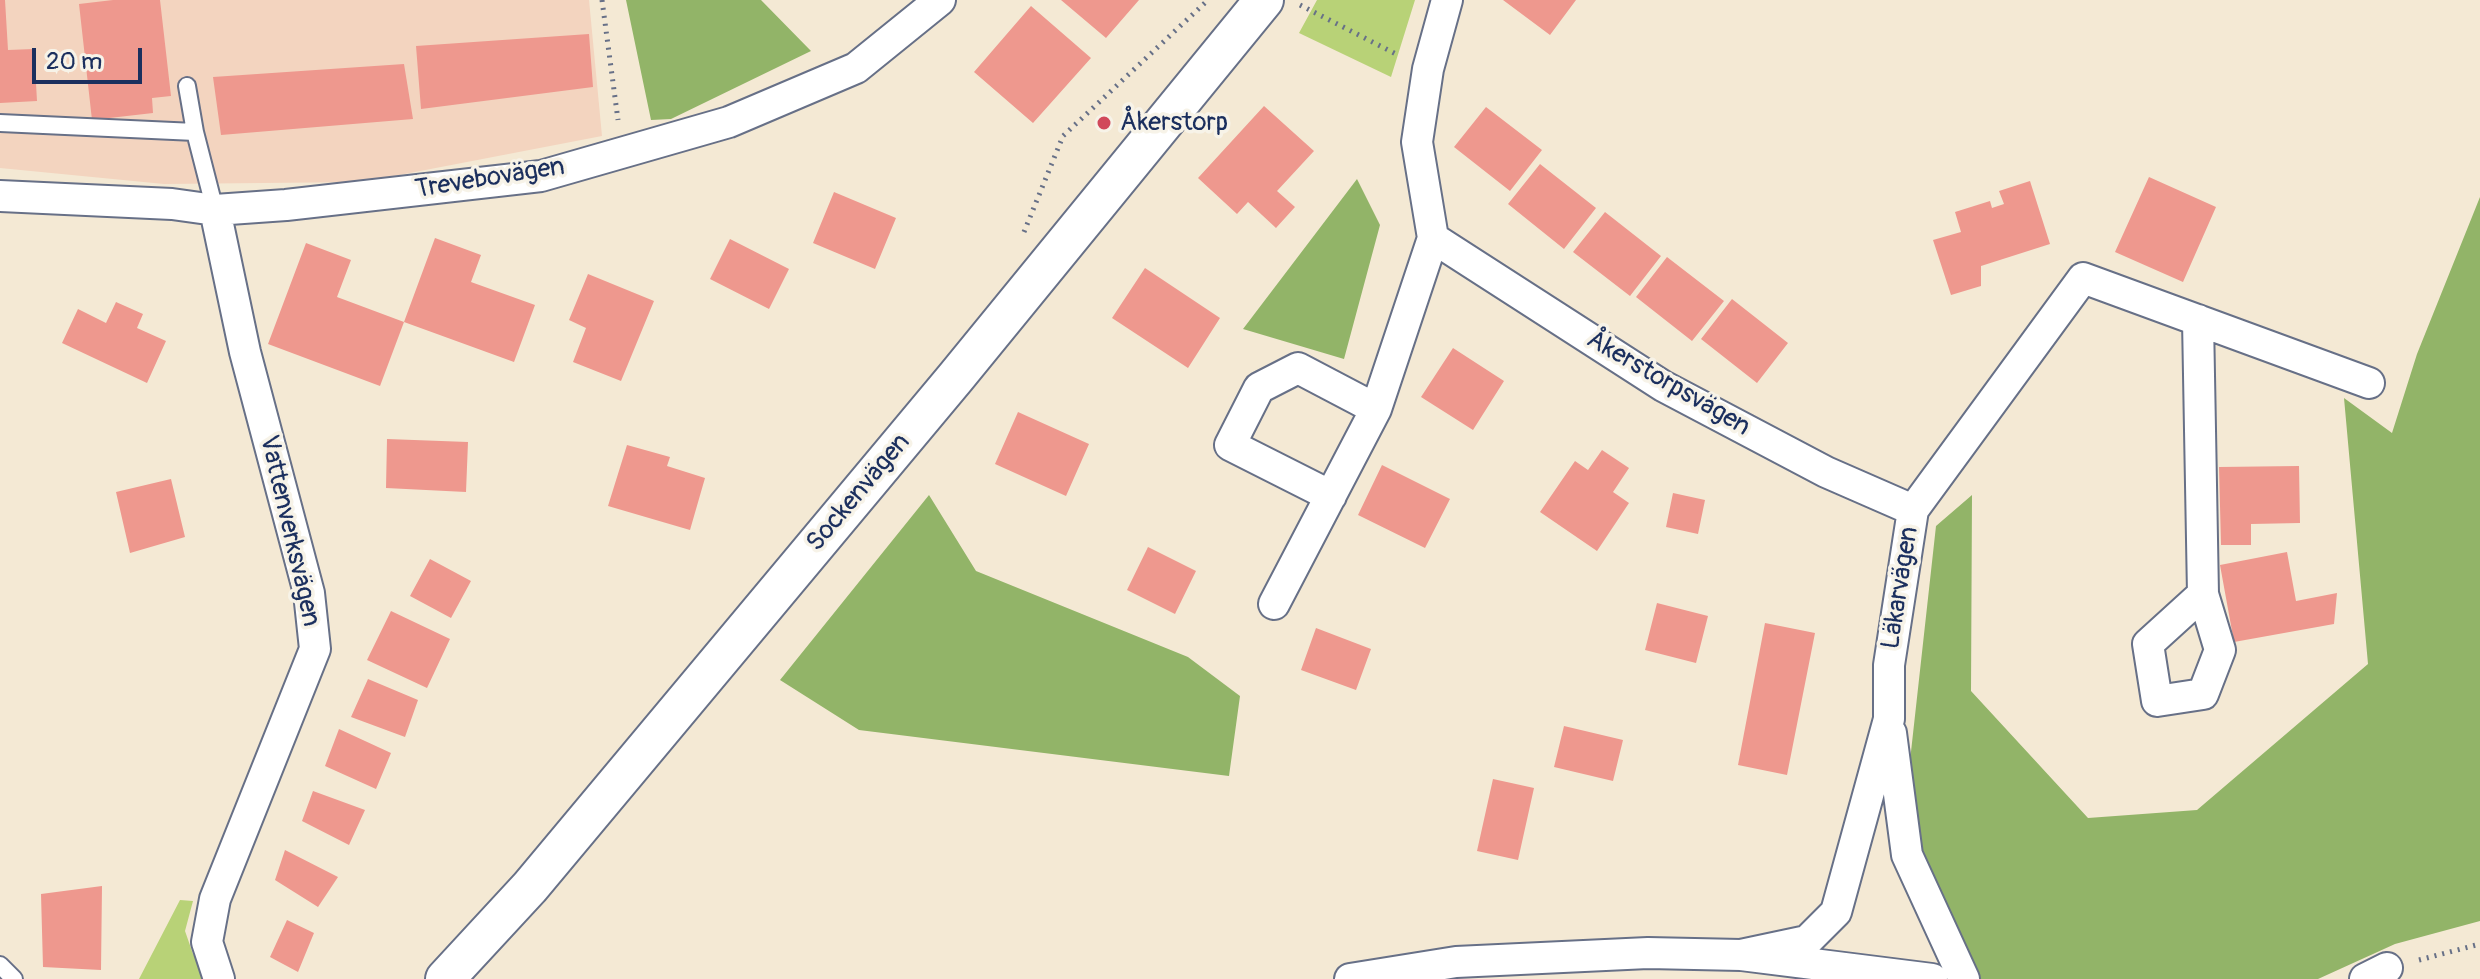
<!DOCTYPE html>
<html>
<head>
<meta charset="utf-8">
<style>
	body { margin:0 }
	#map { position:relative; width:2480px; height:979px; overflow:hidden; background:#f4e9d4; font-family:Pangolin,sans-serif }
	canvas { display:block }
	.scale { position:absolute; left:32px; top:48px; width:110px; height:36px; box-sizing:border-box; border:4px solid #1b2f5e; border-top:0; padding-left:10px; font-size:24px; line-height:28px; white-space:nowrap; color:#1b2f5e; -webkit-text-stroke:6px #f7f3e8; paint-order:stroke }
</style>
</head>
<body>
<div id="map">
<canvas width="2480" height="979"></canvas>
<div class="scale">20 m</div>
</div>
<script>
const ctx = document.querySelector('canvas').getContext('2d');
ctx.lineJoin = 'round';
function fill(path, color) {
  ctx.fillStyle = color;
  ctx.fill(path, 'evenodd');
}
function toPath(rows) {
  const path = new Path2D();
  for (const r of rows) {
    path.moveTo(r[0], r[1]);
    for (let i = 2; i < r.length; i += 2) path.lineTo(r[i], r[i + 1]);
  }
  return path;
}
function trace(path, color, width, dash) {
  ctx.strokeStyle = color;
  ctx.lineWidth = width;
  ctx.lineCap = dash ? 'butt' : 'round';
  ctx.setLineDash(dash || []);
  ctx.stroke(path);
}
function label(font, color, halo, rows, align = 'center') {
  ctx.font = font + ' Pangolin,sans-serif';
  ctx.lineWidth = 7;
  ctx.setLineDash([]);
  ctx.textBaseline = 'middle';
  ctx.strokeStyle = halo;
  ctx.fillStyle = color;
  for (const [text, x, y, turn = 0] of rows) {
    ctx.save();
    ctx.translate(x, y);
    ctx.rotate((+turn || 0) * Math.PI / 180);
    ctx.textAlign = isNaN(turn) ? turn : align;
    if (halo) ctx.strokeText(text, 0, 0);
    ctx.fillText(text, 0, 0);
    ctx.restore();
  }
}
fill(toPath([
	[0,0,589,0,602,136,363,182,164,184,0,168]
]), '#f3d4bf');
fill(toPath([
	[1317,0,1415,0,1391,77,1299,33],
	[180,900,193,901,185,931,193,954,208,979,139,979]
]), '#b8d277');
fill(toPath([
	[626,0,761,0,811,51,671,119,651,120],
	[1357,179,1380,225,1344,359,1243,329],
	[2480,197,2480,921,2395,944,2318,979,1973,979,1900,851,1936,526,1972,495,1971,691,2088,818,2197,810,2368,664,2344,398,2392,433,2417,354],
	[929,495,976,571,1188,657,1240,696,1229,776,859,730,780,680]
]), '#92b468');
fill(toPath([
	[0,0,5,0,8,50,34,49,37,101,0,103],
	[113,0,160,0,171,96,152,98,153,113,92,120,79,4],
	[1061,0,1139,0,1106,38],
	[1503,0,1576,0,1550,35],
	[1031,6,1091,58,1033,123,974,72],
	[589,34,593,87,421,109,416,46],
	[404,64,413,119,221,135,213,77],
	[1264,106,1314,151,1277,191,1295,207,1276,228,1248,202,1237,214,1198,178],
	[1486,107,1542,150,1510,191,1454,147],
	[1540,164,1596,208,1564,249,1508,204],
	[2149,177,2216,207,2183,282,2115,252],
	[2030,181,2050,244,1981,266,1981,286,1951,295,1933,240,1961,232,1955,212,1990,201,1992,208,2004,204,1999,191],
	[834,192,896,218,875,269,813,243],
	[1605,212,1661,256,1630,296,1573,252],
	[435,238,481,255,471,282,535,305,514,362,404,322],
	[730,239,789,269,769,309,710,279],
	[306,243,351,260,337,297,404,322,380,386,268,344],
	[1667,257,1724,301,1692,341,1636,297],
	[1145,268,1220,318,1188,368,1112,318],
	[588,274,654,301,621,381,573,362,586,328,569,320],
	[1732,299,1788,343,1757,383,1701,339],
	[116,302,143,314,137,328,166,341,147,383,62,343,78,309,106,323],
	[1453,348,1504,381,1473,430,1421,397],
	[1018,412,1089,444,1066,496,995,464],
	[387,439,468,442,466,492,386,488],
	[627,445,670,457,667,466,705,478,690,530,608,506],
	[1602,450,1629,468,1613,492,1629,503,1597,551,1540,512,1575,461,1588,470],
	[1382,465,1450,499,1425,548,1358,515],
	[2299,466,2300,523,2251,524,2251,545,2221,545,2219,467],
	[171,479,185,537,130,553,116,492],
	[1673,493,1705,500,1698,534,1666,527],
	[1148,547,1196,571,1175,614,1127,590],
	[2287,552,2296,601,2337,593,2334,624,2234,642,2220,565],
	[430,559,471,581,451,618,410,596],
	[1657,603,1708,616,1696,663,1645,650],
	[391,611,450,639,427,688,367,660],
	[1765,623,1815,633,1787,775,1738,765],
	[1316,628,1371,649,1356,690,1301,670],
	[368,679,418,700,405,737,351,717],
	[1564,726,1623,740,1613,781,1554,767],
	[339,729,391,753,376,789,325,766],
	[1493,779,1534,788,1518,860,1477,851],
	[313,791,365,810,349,845,302,821],
	[285,850,338,877,318,907,275,880],
	[102,886,101,970,43,967,41,894],
	[287,920,314,933,298,972,270,957]
]), '#ee988e');
const service = toPath([
	[187,86,195,132,215,210],
	[0,123,195,132],
	[0,965,14,979]
]);
const minor = toPath([
	[1447,0,1428,69,1417,142,1433,238,1663,386,1826,472,1913,510],
	[0,196,172,204,215,210,286,205,541,176,729,122,856,68,940,0],
	[215,210,245,352,309,593,315,649,215,899,207,942,219,979],
	[2198,320,2203,594,2148,644,2157,701,2203,694,2220,650,2203,594],
	[1331,496,1230,445,1259,388,1298,368,1376,409],
	[1274,604,1376,409,1433,238],
	[1891,733,1907,855,1964,979],
	[1741,955,1807,941,1836,912,1889,719,1889,665,1913,510,2083,278,2369,383],
	[1350,979,1456,962,1648,953,1741,955,1932,979],
	[2365,979,2387,968]
]);
const tertiary = toPath([
	[445,979,530,887,956,377,1264,0]
]);
trace(service, '#677087', 20);
trace(minor, '#677087', 34);
trace(tertiary, '#677087', 42);
trace(toPath([
	[602,0,618,120],
	[1300,5,1398,55],
	[1024,232,1063,136,1208,0],
	[2419,960,2480,944]
]), '#677087', 5, [2, 6]);
trace(service, '#fff', 16);
trace(minor, '#fff', 30);
trace(tertiary, '#fff', 38);
for (const [x, y, r, color] of [
	[1104,123,8,"#d1495b"]
]) {
  const dot = new Path2D();
  dot.arc(x, y, r, 0, 2 * Math.PI);
  ctx.fillStyle = color;
  ctx.fill(dot);
  trace(dot, '#f7f3e8', 3);
}
label('26px', '#1b2f5e', '#f7f3e8', [
	["Åkerstorp",1120,123]
], 'left');
label('26px', '#1b2f5e', '#f7f3e8', [
	["Trevebovägen",490,179,-9],
	["Åkerstorpsvägen",1668,384,30],
	["Sockenvägen",859,493,-50],
	["Vattenverksvägen",289,531,77],
	["Läkarvägen",1901,588,-81]
]);
</script>
</body>
</html>
